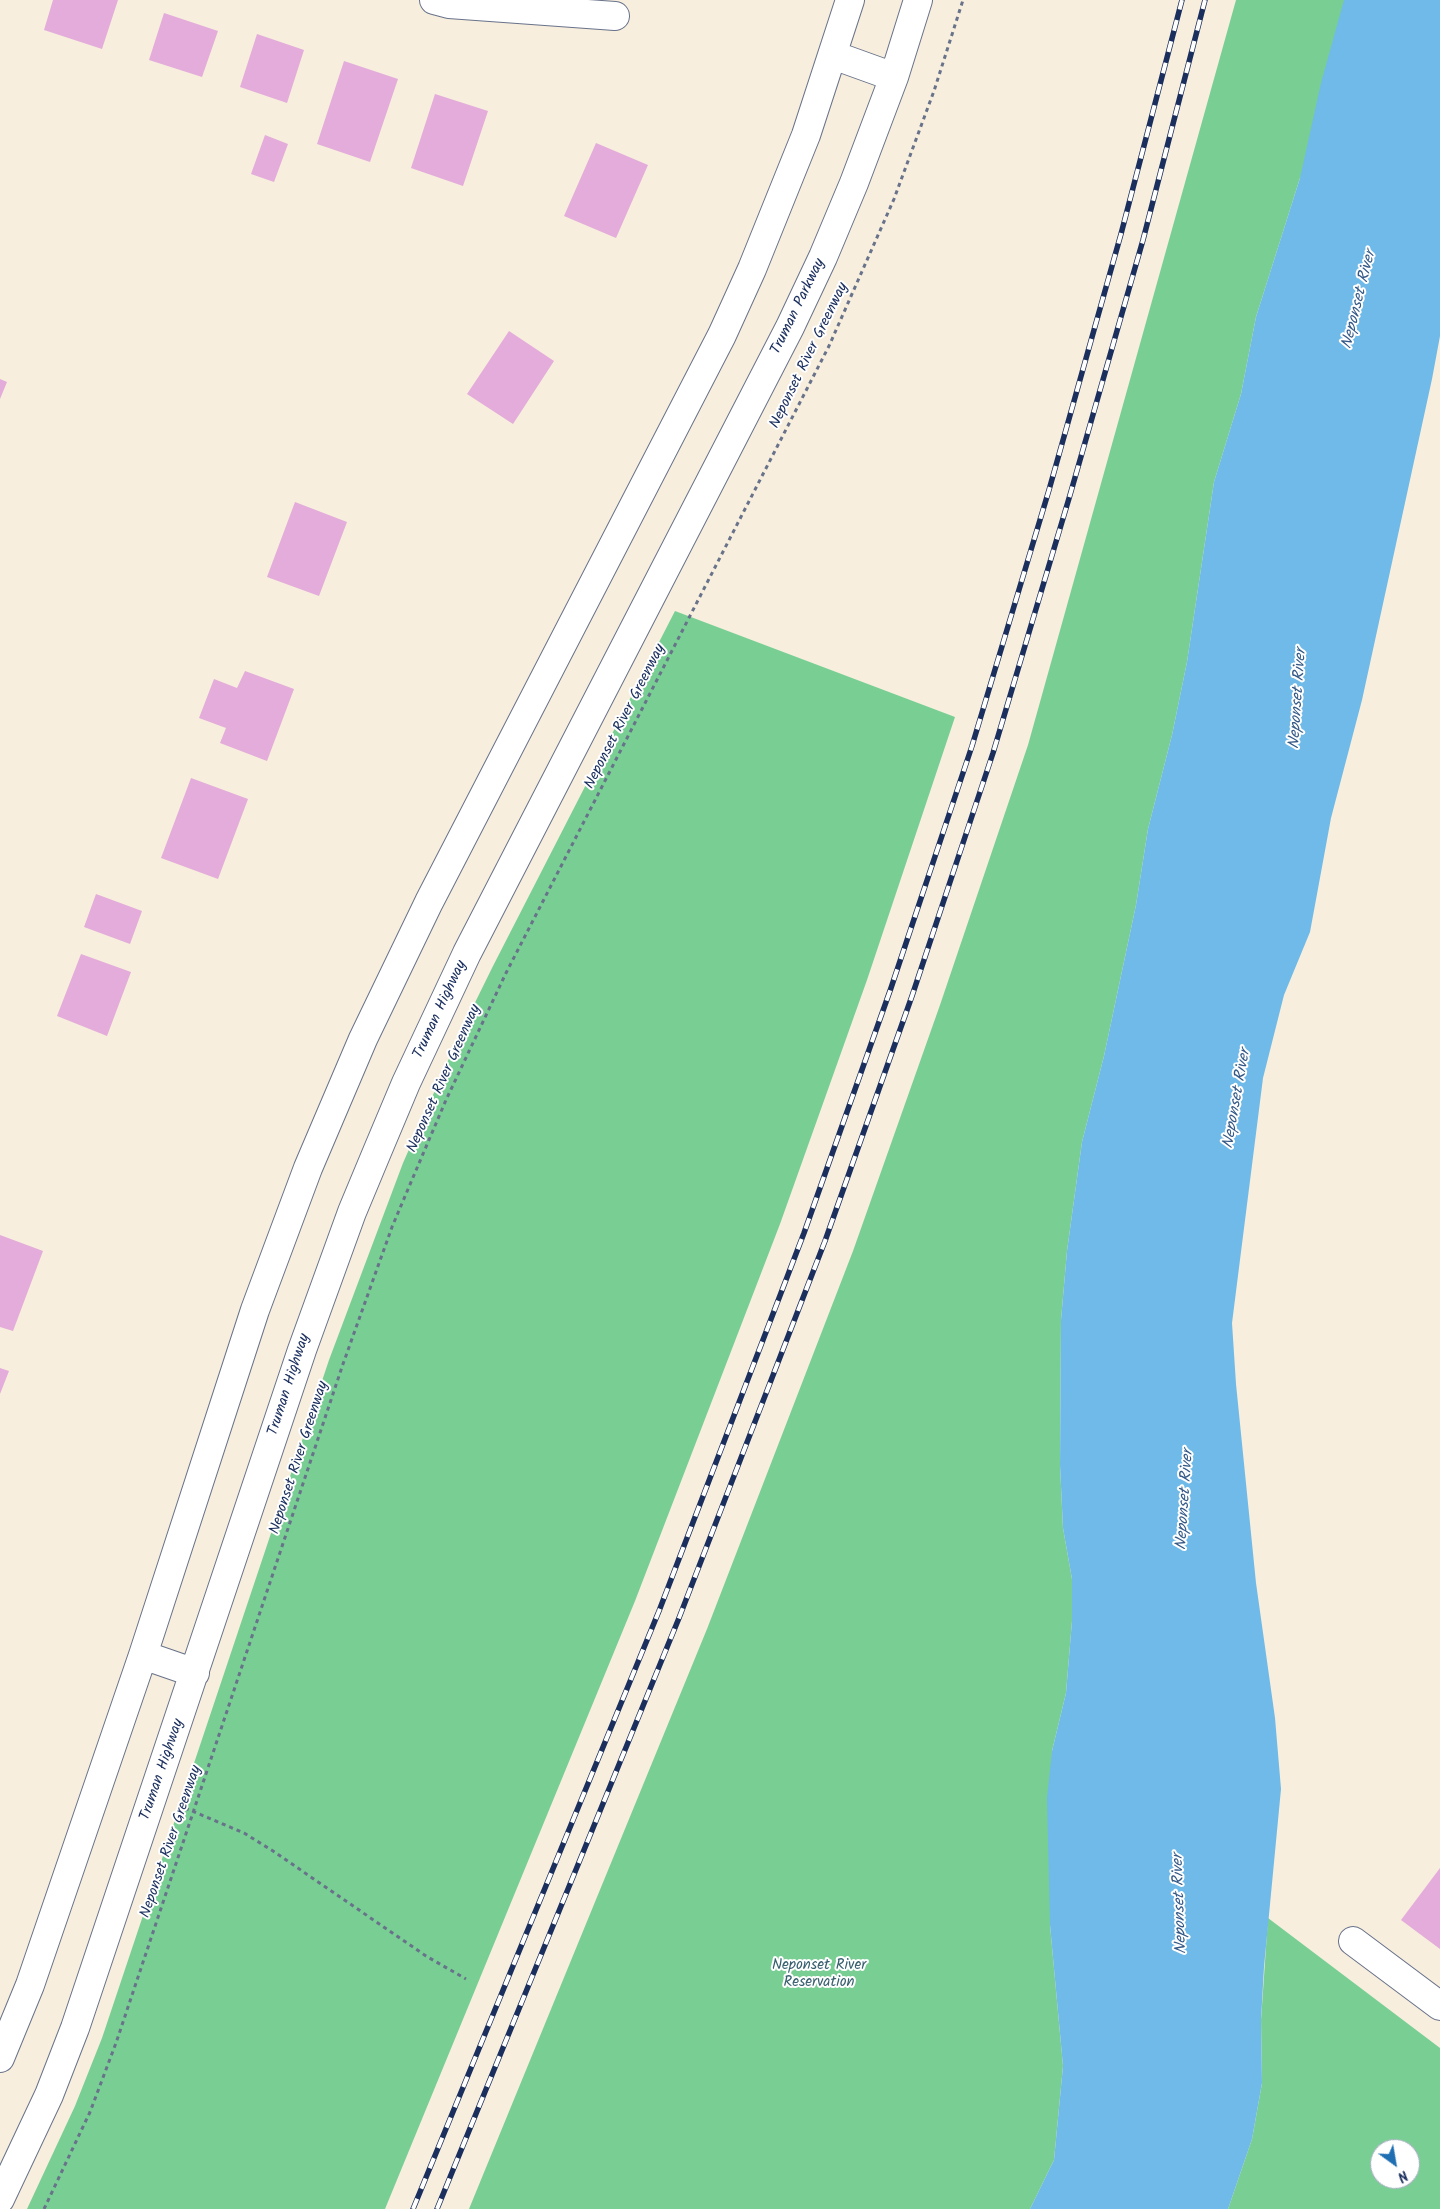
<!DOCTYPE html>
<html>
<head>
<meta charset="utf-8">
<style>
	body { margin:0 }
	#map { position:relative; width:1440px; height:2209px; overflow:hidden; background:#f7eedd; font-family:Kalam,sans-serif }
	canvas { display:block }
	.north { position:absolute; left:1370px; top:2139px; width:50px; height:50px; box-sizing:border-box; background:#fff; border:1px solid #a4acbf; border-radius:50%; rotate:148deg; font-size:14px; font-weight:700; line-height:20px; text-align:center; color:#1b2f5e }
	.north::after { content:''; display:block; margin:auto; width:18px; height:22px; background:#1f6fb2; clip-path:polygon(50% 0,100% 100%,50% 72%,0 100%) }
</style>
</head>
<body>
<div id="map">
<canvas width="1440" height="2209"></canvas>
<div class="north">N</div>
</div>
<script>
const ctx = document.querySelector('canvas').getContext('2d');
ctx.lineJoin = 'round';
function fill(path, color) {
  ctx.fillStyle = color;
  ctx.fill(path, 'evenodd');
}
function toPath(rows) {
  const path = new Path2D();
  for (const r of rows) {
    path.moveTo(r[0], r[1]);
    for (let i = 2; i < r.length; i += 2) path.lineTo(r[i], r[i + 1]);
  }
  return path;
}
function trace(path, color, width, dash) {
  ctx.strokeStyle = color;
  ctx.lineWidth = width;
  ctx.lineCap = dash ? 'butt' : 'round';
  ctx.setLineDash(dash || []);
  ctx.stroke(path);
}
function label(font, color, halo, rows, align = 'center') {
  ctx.font = font + ' Kalam,sans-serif';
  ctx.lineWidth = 4;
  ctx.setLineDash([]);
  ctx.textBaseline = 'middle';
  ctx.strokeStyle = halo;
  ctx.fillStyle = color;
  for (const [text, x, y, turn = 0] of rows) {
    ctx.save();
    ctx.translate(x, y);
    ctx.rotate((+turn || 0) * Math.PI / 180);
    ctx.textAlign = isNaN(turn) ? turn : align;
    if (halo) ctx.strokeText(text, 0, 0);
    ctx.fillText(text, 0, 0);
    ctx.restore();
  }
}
fill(toPath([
	[1236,0,1440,0,1300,178,1256,317,1241,394,1214,482,1187,662,1172,735,1148,829,1136,905,1104,1056,1082,1142,1067,1251,1061,1320,1060,1465,1063,1528,1072,1579,1072,1621,1066,1693,1052,1751,1050,1925,1063,2066,1054,2160,1030,2209,469,2209,707,1629,853,1251,940,1005,1028,745],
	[675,611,955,717,867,980,780,1224,635,1601,385,2209,27,2209,75,2106,102,2038,329,1360,403,1163,462,1029,493,966],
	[1268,1918,1440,2048,1440,2209,1228,2209,1252,2139,1262,2083,1261,2020],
	[1380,2149,1410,2149,1410,2179,1380,2179]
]), '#79cf93');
fill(toPath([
	[1344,0,1440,0,1440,336,1432,379,1362,700,1331,818,1310,932,1284,995,1263,1078,1232,1323,1236,1384,1256,1583,1275,1718,1281,1789,1264,1967,1261,2020,1262,2083,1252,2139,1228,2209,1030,2209,1054,2160,1063,2066,1050,1925,1047,1798,1052,1751,1066,1693,1072,1621,1072,1579,1063,1528,1060,1465,1061,1320,1067,1251,1082,1142,1104,1056,1136,905,1148,829,1172,735,1187,662,1214,482,1241,394,1256,317,1300,178,1321,83]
]), '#6fbae8');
fill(toPath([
	[53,0,118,0,102,49,44,30],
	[164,13,218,31,202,77,149,60],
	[257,34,304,50,287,103,240,87],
	[344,61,398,79,370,162,317,144],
	[435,94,488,111,463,186,411,168],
	[265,135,288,144,274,182,251,174],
	[596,143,648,165,616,238,564,216],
	[509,331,554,361,513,424,467,394],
	[0,379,7,382,0,399],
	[295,502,347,522,319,596,267,577],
	[245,671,294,689,267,761,220,743,226,728,199,718,214,679,237,688],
	[191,778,248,799,218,879,161,858],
	[96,894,142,911,130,944,84,927],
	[81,954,131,972,107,1036,57,1016],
	[0,1235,43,1251,13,1331,0,1327],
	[0,1368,9,1371,0,1394],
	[1440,1868,1440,1949,1401,1920]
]), '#e3acda');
const minor = toPath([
	[434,0,449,4,615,16],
	[1353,1941,1440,2006]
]);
const secondary = toPath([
	[833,55,894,77],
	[143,1655,195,1673],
	[0,2058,30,1985,143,1655,255,1310,308,1168,363,1039,429,902,722,335,752,269,806,135,850,0],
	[0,2199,49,2095,75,2028,302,1350,352,1212,377,1152,406,1083,467,953,790,327,823,257,854,183,894,77,918,0]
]);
trace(minor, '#68728a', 30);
trace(secondary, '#68728a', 30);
trace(toPath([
	[185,1808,244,1833,273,1851,426,1956,466,1979],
	[44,2209,90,2112,116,2043,343,1364,392,1227,417,1168,446,1100,506,973,829,346,894,199,934,91,963,0]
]), '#68728a', 3, [4, 4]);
trace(minor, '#fff', 28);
trace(secondary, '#fff', 28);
const rail = toPath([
	[413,2209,659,1611,804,1233,891,988,972,746,1049,490,1121,234,1182,0],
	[437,2209,679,1618,825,1241,912,996,993,753,1070,495,1143,240,1205,0]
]);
trace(rail, '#1b2f5e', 5.5);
trace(rail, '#fff', 4, [11]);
label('15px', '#1b2f5e', '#fff', [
	["Truman Parkway",799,307,-64],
	["Neponset River Greenway",810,356,-64],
	["Neponset River Greenway",626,717,-63],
	["Truman Highway",441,1010,-65],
	["Neponset River Greenway",445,1079,-66],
	["Truman Highway",290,1385,-72],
	["Neponset River Greenway",300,1458,-72],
	["Truman Highway",163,1770,-71],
	["Neponset River Greenway",172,1842,-71]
]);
label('15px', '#375f6e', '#fff', [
	["Neponset River",819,1966],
	["Reservation",819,1983]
]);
label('italic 16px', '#345987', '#fff', [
	["Neponset River",1360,300,-76],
	["Neponset River",1299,699,-86],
	["Neponset River",1238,1099,-80],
	["Neponset River",1186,1500,-86],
	["Neponset River",1181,1904,-92]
]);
</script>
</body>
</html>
